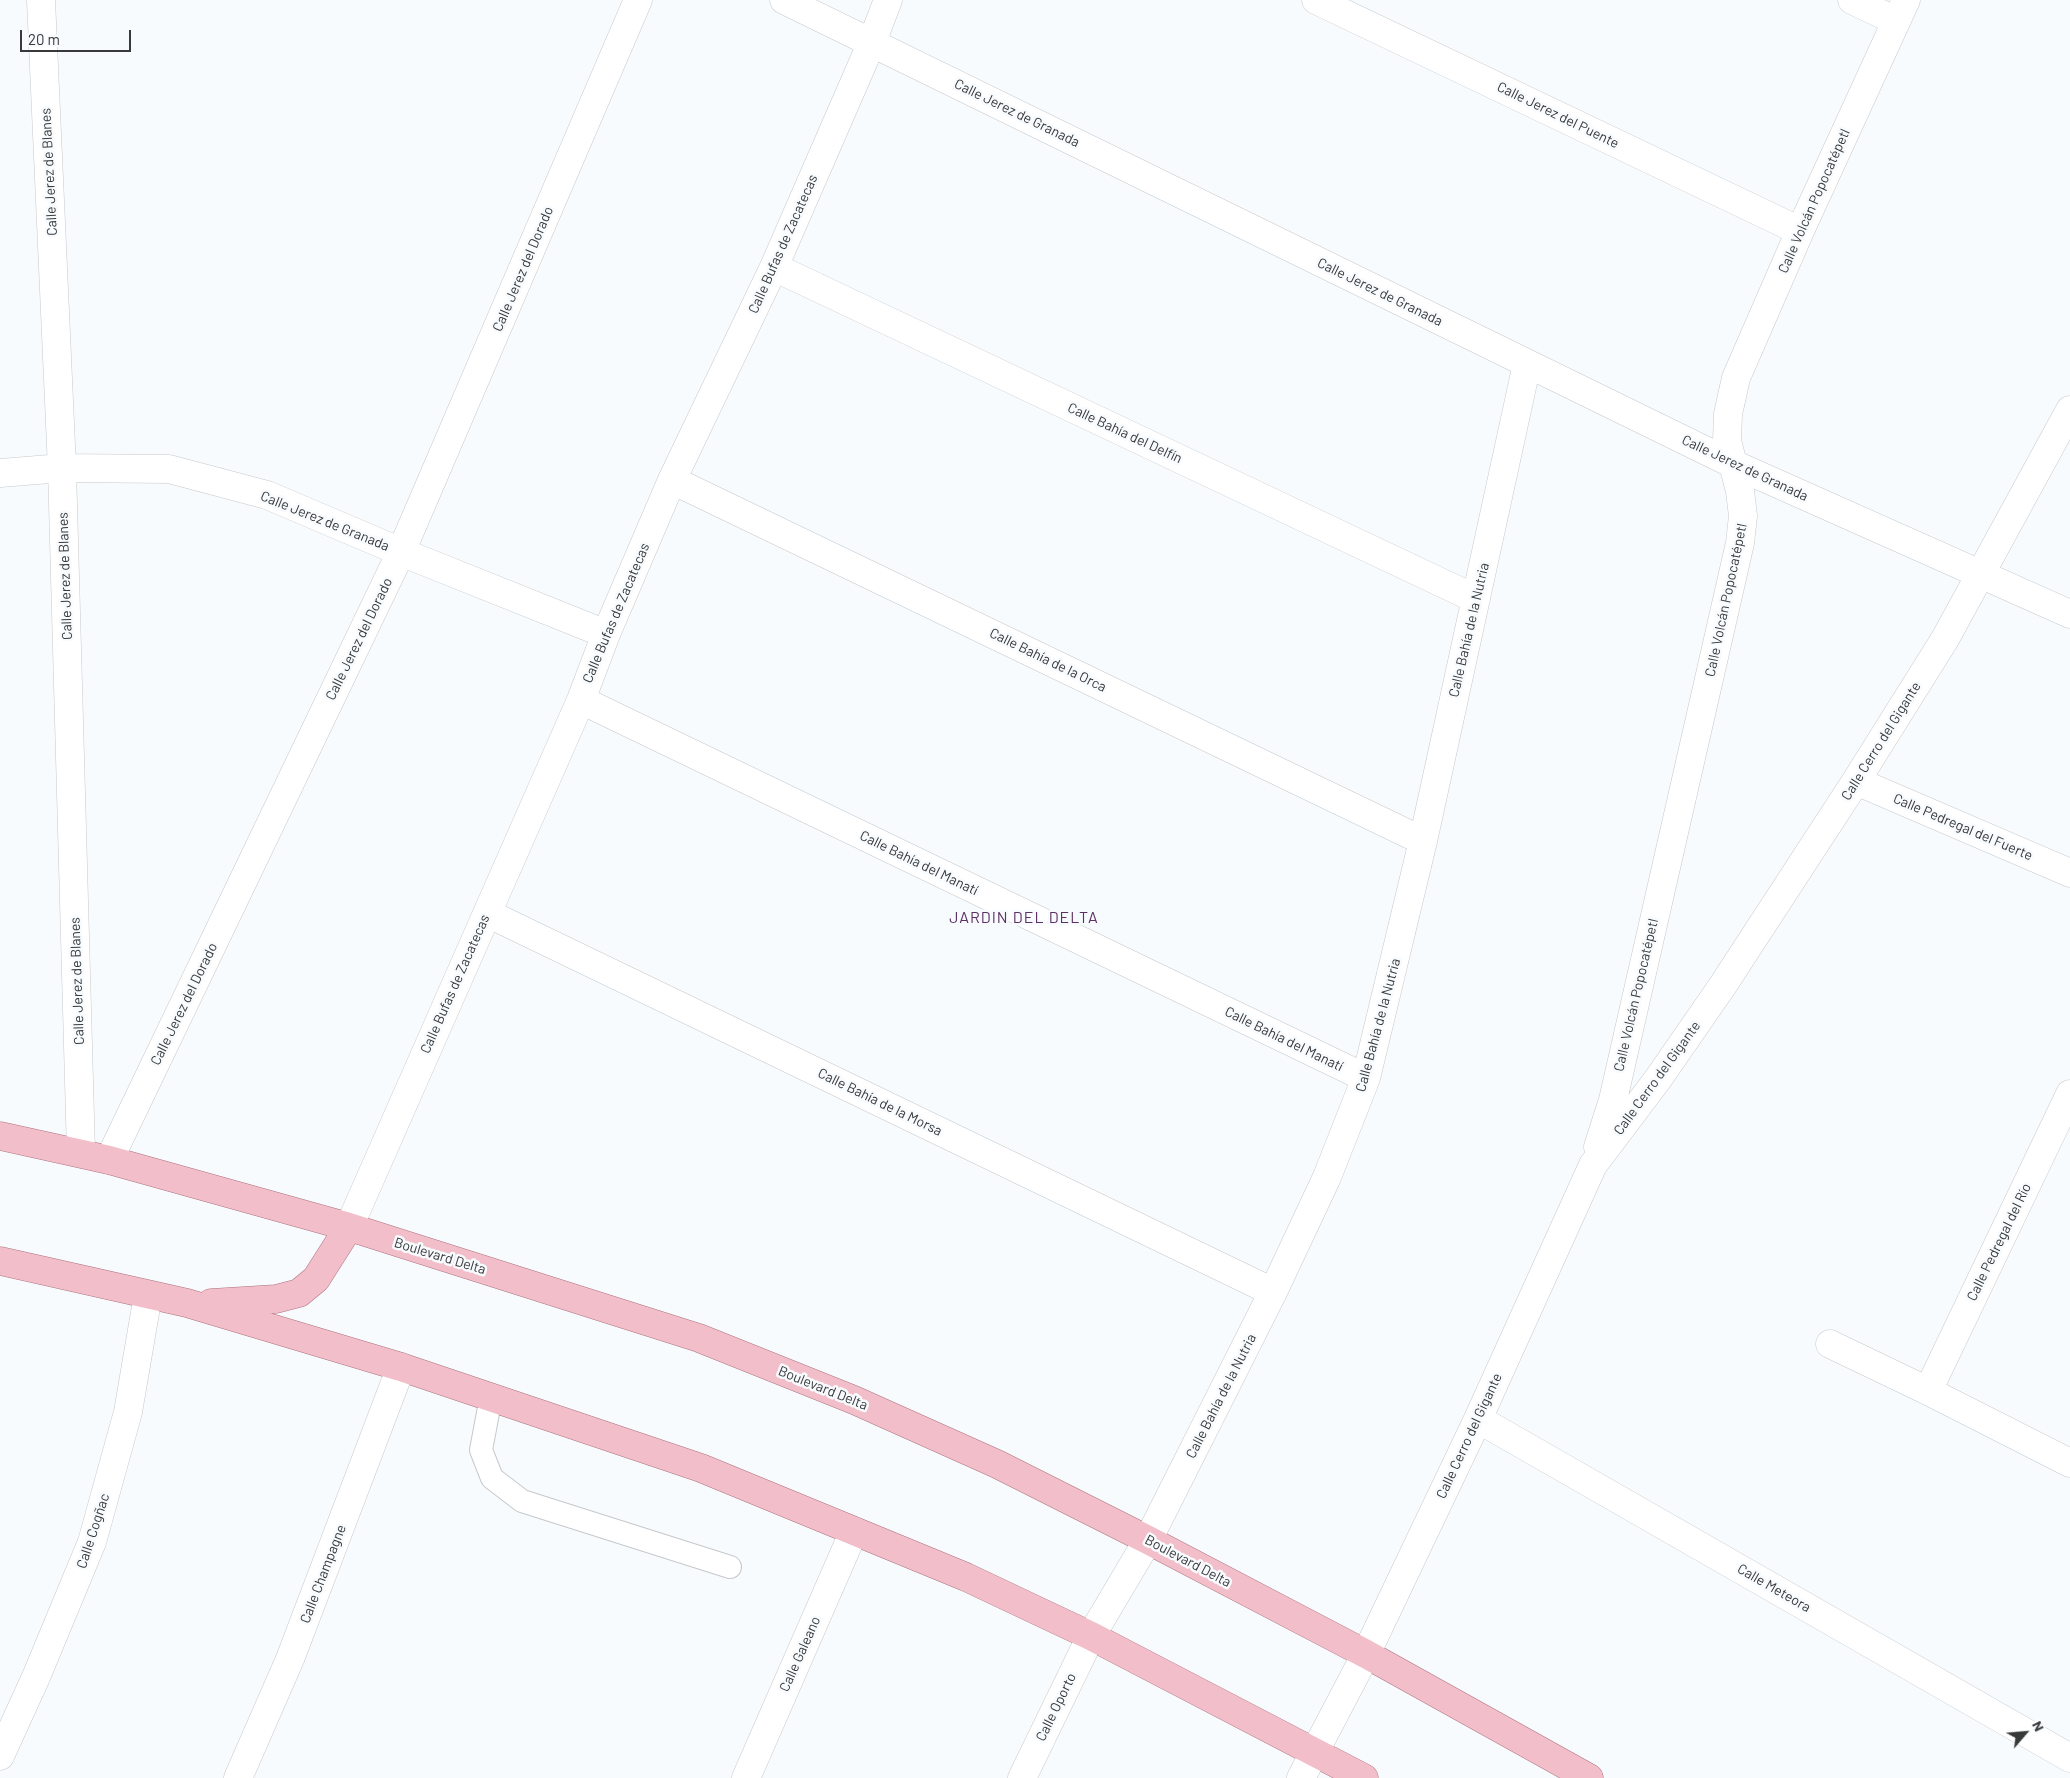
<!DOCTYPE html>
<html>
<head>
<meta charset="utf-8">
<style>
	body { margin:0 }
	#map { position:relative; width:2070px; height:1778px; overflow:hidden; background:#f8fbfe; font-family:Barlow,sans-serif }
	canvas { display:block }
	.north { position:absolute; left:2000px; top:1708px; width:50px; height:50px; -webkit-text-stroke:4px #f8fbfe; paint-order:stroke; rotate:63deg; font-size:14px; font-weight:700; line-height:20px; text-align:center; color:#38393a }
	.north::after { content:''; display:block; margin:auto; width:18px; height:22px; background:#38393a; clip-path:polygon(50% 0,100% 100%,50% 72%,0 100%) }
	.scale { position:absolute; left:20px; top:30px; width:111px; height:22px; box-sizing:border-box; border:2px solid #38393a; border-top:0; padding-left:6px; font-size:15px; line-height:18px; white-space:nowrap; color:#38393a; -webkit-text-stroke:4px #f8fbfe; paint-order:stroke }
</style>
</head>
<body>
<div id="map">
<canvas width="2070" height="1778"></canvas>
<div class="north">N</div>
<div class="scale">20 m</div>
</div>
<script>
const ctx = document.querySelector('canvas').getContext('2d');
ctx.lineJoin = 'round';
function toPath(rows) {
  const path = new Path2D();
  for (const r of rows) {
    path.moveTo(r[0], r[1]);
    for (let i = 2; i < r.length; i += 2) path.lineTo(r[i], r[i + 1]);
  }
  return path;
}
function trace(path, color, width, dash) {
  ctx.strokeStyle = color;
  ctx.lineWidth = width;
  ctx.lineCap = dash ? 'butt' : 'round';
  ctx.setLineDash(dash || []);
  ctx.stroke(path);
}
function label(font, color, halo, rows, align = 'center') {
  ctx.font = font + ' Barlow,sans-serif';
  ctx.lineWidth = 5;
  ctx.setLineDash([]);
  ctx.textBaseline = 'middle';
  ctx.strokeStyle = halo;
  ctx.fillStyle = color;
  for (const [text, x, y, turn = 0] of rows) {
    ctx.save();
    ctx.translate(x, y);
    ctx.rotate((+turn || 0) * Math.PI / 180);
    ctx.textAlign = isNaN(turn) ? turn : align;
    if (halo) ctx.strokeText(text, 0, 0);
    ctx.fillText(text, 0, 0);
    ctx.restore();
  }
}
const service = toPath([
	[491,1397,481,1450,492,1478,522,1501,730,1567]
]);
const minor = toPath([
	[41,0,62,468,81,1153],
	[1316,0,1800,231],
	[1852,0,1896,21],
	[774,267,1476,599],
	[0,473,62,468,169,469,267,495,401,552,606,634],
	[672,480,1423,841],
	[581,700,1366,1078],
	[1856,781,2070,873],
	[487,913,1273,1292],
	[1598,1147,1613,1100,1740,543,1743,516,1740,491,1727,441,1728,414,1736,378,1800,231,1906,0],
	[109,1160,401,552,638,0],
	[349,1227,581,700,606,634,672,480,774,267,872,42,888,0],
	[1830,1344,1928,1391,2070,1463],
	[1928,1391,2070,1094],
	[1478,1419,2070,1758],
	[0,1756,36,1677,92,1542,128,1412,148,1295],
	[238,1778,290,1659,401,1367],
	[746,1778,854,1531],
	[1022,1778,1091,1636,1148,1540,1273,1292,1327,1177,1366,1078,1423,841,1527,364],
	[1301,1778,1366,1654,1478,1419,1593,1165,1658,1079,1723,985,1856,781,1945,639,2070,410]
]);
const tertiary = toPath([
	[784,0,1731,463,2070,614]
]);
const primary = toPath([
	[0,1136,109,1160,349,1227,699,1338,854,1400,997,1464,1148,1540,1366,1654,1589,1778],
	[0,1261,187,1303,401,1367,701,1468,966,1577,1040,1612,1091,1636,1364,1778],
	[211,1303,276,1299,299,1293,316,1279,349,1227]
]);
trace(service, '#c6c9cc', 24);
trace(minor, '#c6c9cc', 29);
trace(tertiary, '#c6c9cc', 29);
trace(primary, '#ac7480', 29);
trace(service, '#fff', 22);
trace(minor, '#fff', 28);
trace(tertiary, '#fff', 28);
trace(primary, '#f2bec9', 28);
label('14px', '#38393a', '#f8fbfe', [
	["Calle Jerez de Granada",1017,113,26],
	["Calle Jerez del Puente",1558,115,26],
	["Calle Jerez de Blanes",49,172,-93],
	["Calle Volcán Popocatépetl",1814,201,-66],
	["Calle Bufas de Zacatecas",783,244,-66],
	["Calle Jerez del Dorado",523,269,-67],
	["Calle Jerez de Granada",1380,292,26],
	["Calle Bahía del Delfín",1125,433,25],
	["Calle Jerez de Granada",1745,468,25],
	["Calle Jerez de Granada",325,521,22],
	["Calle Jerez de Blanes",65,576,-92],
	["Calle Volcán Popocatépetl",1726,600,-78],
	["Calle Bufas de Zacatecas",616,613,-67],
	["Calle Bahía de la Nutria",1469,630,-77],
	["Calle Jerez del Dorado",359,639,-64],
	["Calle Bahía de la Orca",1048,660,26],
	["Calle Cerro del Gigante",1881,741,-58],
	["Calle Pedregal del Fuerte",1963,827,23],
	["Calle Bahía del Manatí",919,863,26],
	["Calle Jerez de Blanes",77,981,-92],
	["Calle Bufas de Zacatecas",455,984,-66],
	["Calle Volcán Popocatépetl",1636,995,-77],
	["Calle Jerez del Dorado",184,1004,-64],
	["Calle Bahía de la Nutria",1378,1025,-75],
	["Calle Bahía del Manatí",1284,1039,26],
	["Calle Cerro del Gigante",1657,1078,-54],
	["Calle Bahía de la Morsa",880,1102,26],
	["Calle Pedregal del Río",1999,1242,-64],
	["Boulevard Delta",440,1256,17],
	["Boulevard Delta",823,1388,22],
	["Calle Bahía de la Nutria",1221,1396,-63],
	["Calle Cerro del Gigante",1469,1436,-65],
	["Calle Cogñac",93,1531,-72],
	["Boulevard Delta",1188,1561,28],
	["Calle Champagne",323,1574,-69],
	["Calle Meteora",1774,1588,30],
	["Calle Galeano",800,1654,-66],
	["Calle Oporto",1056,1707,-64]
]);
ctx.letterSpacing = '1px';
label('16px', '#5c3065', '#f8fbfe', [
	["JARDIN DEL DELTA",1024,918]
]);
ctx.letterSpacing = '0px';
</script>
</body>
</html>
